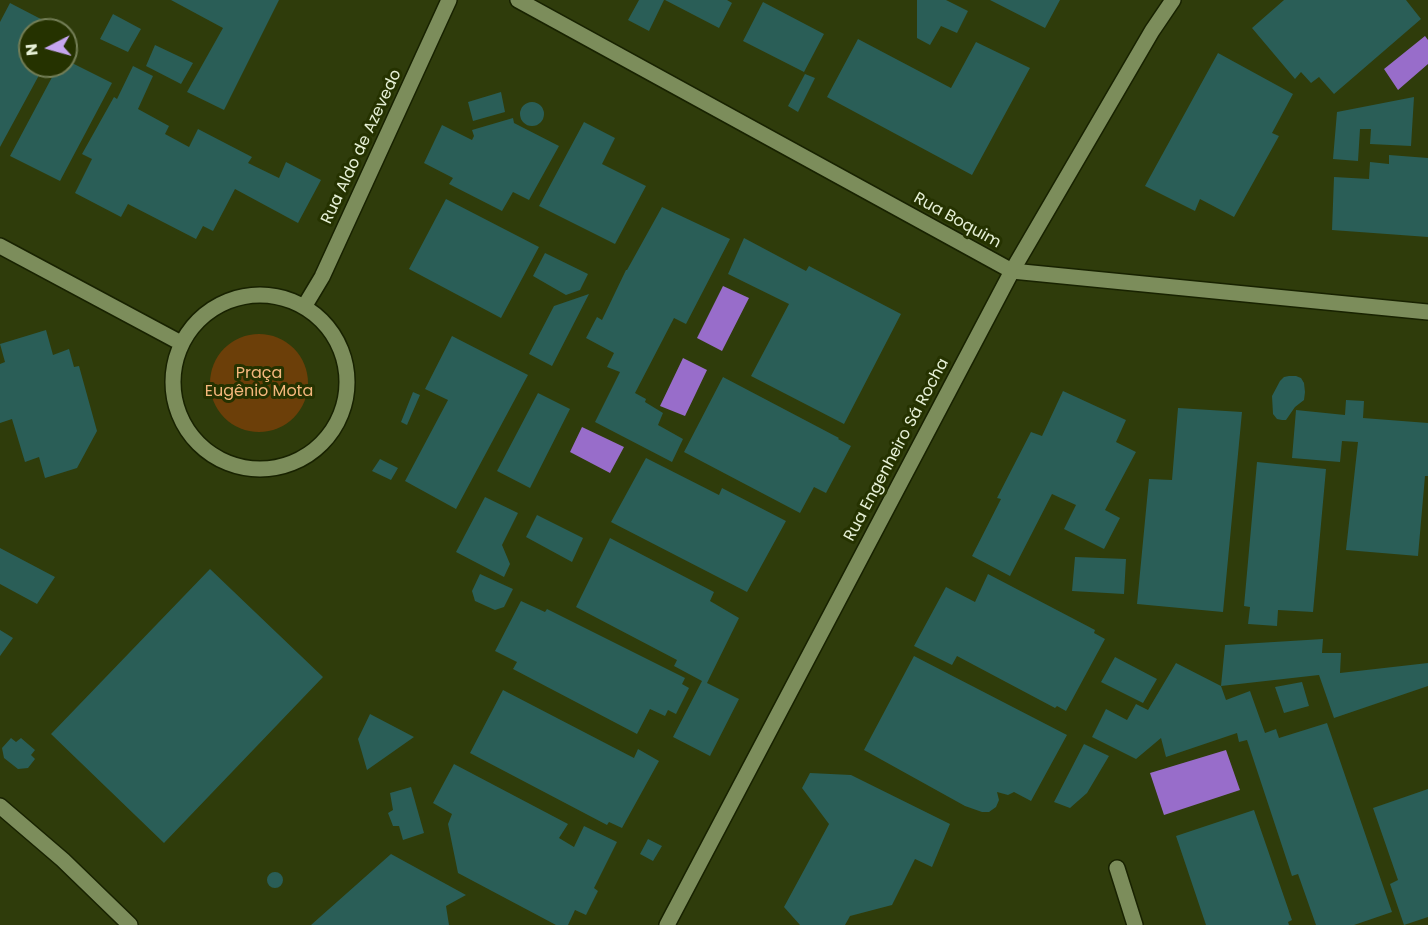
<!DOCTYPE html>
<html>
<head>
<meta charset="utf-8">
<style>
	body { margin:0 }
	#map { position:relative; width:1428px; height:925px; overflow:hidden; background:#2f3c0b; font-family:Poppins,sans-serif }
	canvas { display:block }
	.north { position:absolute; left:18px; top:18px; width:60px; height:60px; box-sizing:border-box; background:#253200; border:2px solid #737e56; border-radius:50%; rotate:264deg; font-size:16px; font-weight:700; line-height:24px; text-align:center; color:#e7f1d7 }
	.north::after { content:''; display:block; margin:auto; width:21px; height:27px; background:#c6a6f0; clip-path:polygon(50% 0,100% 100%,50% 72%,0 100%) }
</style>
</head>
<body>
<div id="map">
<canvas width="1428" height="925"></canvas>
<div class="north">N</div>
</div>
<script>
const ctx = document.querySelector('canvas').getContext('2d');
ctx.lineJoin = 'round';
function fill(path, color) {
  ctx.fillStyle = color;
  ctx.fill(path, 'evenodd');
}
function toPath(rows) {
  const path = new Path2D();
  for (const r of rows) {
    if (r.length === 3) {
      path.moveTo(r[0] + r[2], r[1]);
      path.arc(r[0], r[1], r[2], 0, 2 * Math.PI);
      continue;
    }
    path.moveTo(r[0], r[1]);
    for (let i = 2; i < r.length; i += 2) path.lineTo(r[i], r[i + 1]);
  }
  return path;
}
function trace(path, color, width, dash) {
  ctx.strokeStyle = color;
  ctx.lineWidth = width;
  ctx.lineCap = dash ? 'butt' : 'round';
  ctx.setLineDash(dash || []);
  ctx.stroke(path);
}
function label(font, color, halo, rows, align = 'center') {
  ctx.font = font + ' Poppins,sans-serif';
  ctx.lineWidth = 6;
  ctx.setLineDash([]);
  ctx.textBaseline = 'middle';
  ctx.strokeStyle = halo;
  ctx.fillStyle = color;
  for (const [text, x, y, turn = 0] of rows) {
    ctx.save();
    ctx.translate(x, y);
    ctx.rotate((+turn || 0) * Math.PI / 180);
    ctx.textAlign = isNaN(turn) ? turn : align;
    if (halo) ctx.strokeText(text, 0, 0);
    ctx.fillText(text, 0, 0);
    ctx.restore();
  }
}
fill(toPath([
	[259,383,49]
]), '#6c3f09');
fill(toPath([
	[1425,36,1428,40,1428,64,1398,90,1384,69],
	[723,286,749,298,722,351,697,338],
	[683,358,707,370,685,416,660,406],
	[582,427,624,447,610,473,570,452],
	[1226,750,1240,790,1164,815,1150,773]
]), '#986dca');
fill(toPath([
	[171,0,279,0,224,110,187,92,223,28],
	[639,0,664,0,649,31,628,20],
	[665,0,727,0,732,3,719,28],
	[917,0,946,0,968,11,957,33,941,26,930,45,917,38],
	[990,0,1060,0,1045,28],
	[1284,0,1406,0,1421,19,1334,94,1319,77,1311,83,1301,72,1295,79,1252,28],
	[763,2,824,34,804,72,743,41],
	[10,3,62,30,30,30,30,66,44,66,0,147,0,22],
	[113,14,141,29,128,52,100,39],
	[858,39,951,88,976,42,1030,68,972,175,827,97],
	[155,45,193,63,181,84,146,66],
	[1218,53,1293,94,1272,133,1279,136,1234,217,1200,199,1195,211,1145,186],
	[66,60,112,83,60,181,10,156,58,66,66,66],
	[133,66,153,76,138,109,169,126,165,134,189,147,198,129,252,157,248,163,279,178,286,162,321,180,298,223,235,189,213,231,203,226,196,239,128,204,121,217,75,193,92,159,82,154,114,97,117,99],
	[805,74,815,78,798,112,788,106],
	[501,92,505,112,473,121,468,102],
	[1414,97,1411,146,1370,144,1371,129,1360,129,1358,161,1333,159,1337,112],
	[532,114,12],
	[513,118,514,123,559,146,529,200,513,192,502,211,449,184,453,178,424,163,442,125,472,140,474,136,472,130],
	[584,122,615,138,602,164,646,186,615,244,539,206],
	[1389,155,1428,158,1428,237,1332,230,1334,177,1369,179,1370,162,1389,164],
	[446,199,539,247,501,318,409,269],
	[662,207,730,239,686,324,674,318,635,393,646,399,645,402,663,413,658,425,683,439,672,462,595,422,620,372,607,367,614,353,586,338,597,317,602,320,626,270,627,270],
	[744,238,806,271,809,266,901,314,844,424,751,376,789,304,728,274],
	[545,253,588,274,580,290,566,295,533,276],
	[589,294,552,366,529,354,554,306],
	[46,330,53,355,69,349,74,367,79,366,97,431,77,468,45,478,39,457,25,462,12,419,0,423,0,364,5,362,0,344],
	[452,336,528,375,456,509,405,481,448,400,425,389],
	[1289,376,1296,376,1301,378,1304,383,1305,392,1304,400,1295,407,1286,420,1282,420,1277,419,1273,414,1272,396,1280,381,1284,377],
	[723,377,839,438,838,439,851,446,826,493,814,487,800,513,684,452],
	[1063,391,1126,420,1116,442,1136,452,1105,510,1120,518,1104,549,1064,529,1076,505,1052,494,1010,576,972,556,1001,499,997,498,1031,432,1042,436],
	[413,392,420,395,407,425,401,422],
	[538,393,570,409,530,488,497,471],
	[1346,400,1364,401,1363,418,1428,423,1428,476,1425,476,1418,556,1346,550,1358,442,1342,441,1340,462,1292,458,1296,410,1345,415],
	[1178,408,1242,412,1223,612,1137,604,1149,479,1172,480],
	[646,458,719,495,722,488,786,521,747,592,611,522],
	[380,459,398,468,391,480,372,471],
	[1257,462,1326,469,1313,612,1278,610,1277,626,1248,624,1250,607,1244,606],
	[485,497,518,513,502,545,510,564,504,577,456,552],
	[537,515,583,538,572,562,526,537],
	[610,538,714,592,710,601,739,618,707,683,739,699,710,756,673,737,702,681,674,666,677,660,576,607],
	[0,548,55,577,37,604,0,584],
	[1075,557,1126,559,1124,594,1072,591],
	[210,569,323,677,164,843,51,734],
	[480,574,513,589,504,607,495,610,475,601,472,591],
	[988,574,1095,630,1094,633,1105,639,1066,711,1057,706,1055,708,957,656,952,665,914,646,946,587,975,602],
	[521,601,545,612,547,609,685,678,682,684,689,688,676,714,668,710,665,716,650,709,637,734,513,669,517,662,495,651],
	[0,630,13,638,0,656],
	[1323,639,1322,653,1341,653,1340,673,1428,663,1428,686,1334,718,1319,675,1221,686,1226,700,1250,691,1265,733,1276,729,1279,738,1327,723,1392,912,1354,925,1316,925,1298,874,1292,876,1247,740,1239,742,1237,733,1166,757,1161,738,1136,759,1092,737,1106,709,1127,720,1136,704,1148,710,1176,663,1221,686,1225,645],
	[914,656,1067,735,1031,801,1014,792,1008,795,997,792,999,800,996,807,989,812,982,812,965,806,864,750],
	[1115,657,1157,679,1143,703,1101,682],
	[1302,682,1309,706,1284,713,1275,687],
	[503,690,634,758,638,749,659,761,622,828,609,822,607,825,470,753],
	[370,714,414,737,367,770,358,739],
	[11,738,16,742,21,738,35,750,31,755,35,759,28,768,18,769,4,758,2,748],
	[1084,744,1109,756,1087,793,1070,808,1054,802],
	[454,764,568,824,559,838,574,847,584,826,617,842,594,888,598,891,586,915,575,910,568,925,556,925,458,873,448,824,452,814,433,803],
	[810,773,851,775,950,824,932,867,915,859,892,905,850,916,845,925,800,925,784,907,829,824,802,788],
	[411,787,424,833,403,840,399,826,393,826,388,813,393,810,390,793],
	[1428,789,1428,917,1404,925,1390,884,1398,880,1373,808],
	[1254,810,1292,920,1288,922,1289,925,1206,925,1176,836],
	[648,839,662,846,653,861,640,854],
	[391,854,466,895,446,906,449,925,311,925],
	[275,880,8]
]), '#2a5e57');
const service = toPath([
	[1117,868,1135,925]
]);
const minor = toPath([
	[518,0,1012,271,1428,312],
	[0,246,181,343],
	[260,382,87],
	[304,307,322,277,449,0],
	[0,806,63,860,130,925],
	[667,925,1012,271,1152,31,1173,0]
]);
trace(service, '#182200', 18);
trace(minor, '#182200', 18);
trace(service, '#7c8d5b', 15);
trace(minor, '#7c8d5b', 15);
label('16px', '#e7f1d7', '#253200', [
	["Rua Aldo de Azevedo",362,147,-65],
	["Rua Boquim",957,221,29],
	["Rua Engenheiro Sá Rocha",897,450,-62]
]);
label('16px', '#f5b77c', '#253200', [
	["Praça",259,374],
	["Eugênio Mota",259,392]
]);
</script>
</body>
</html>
